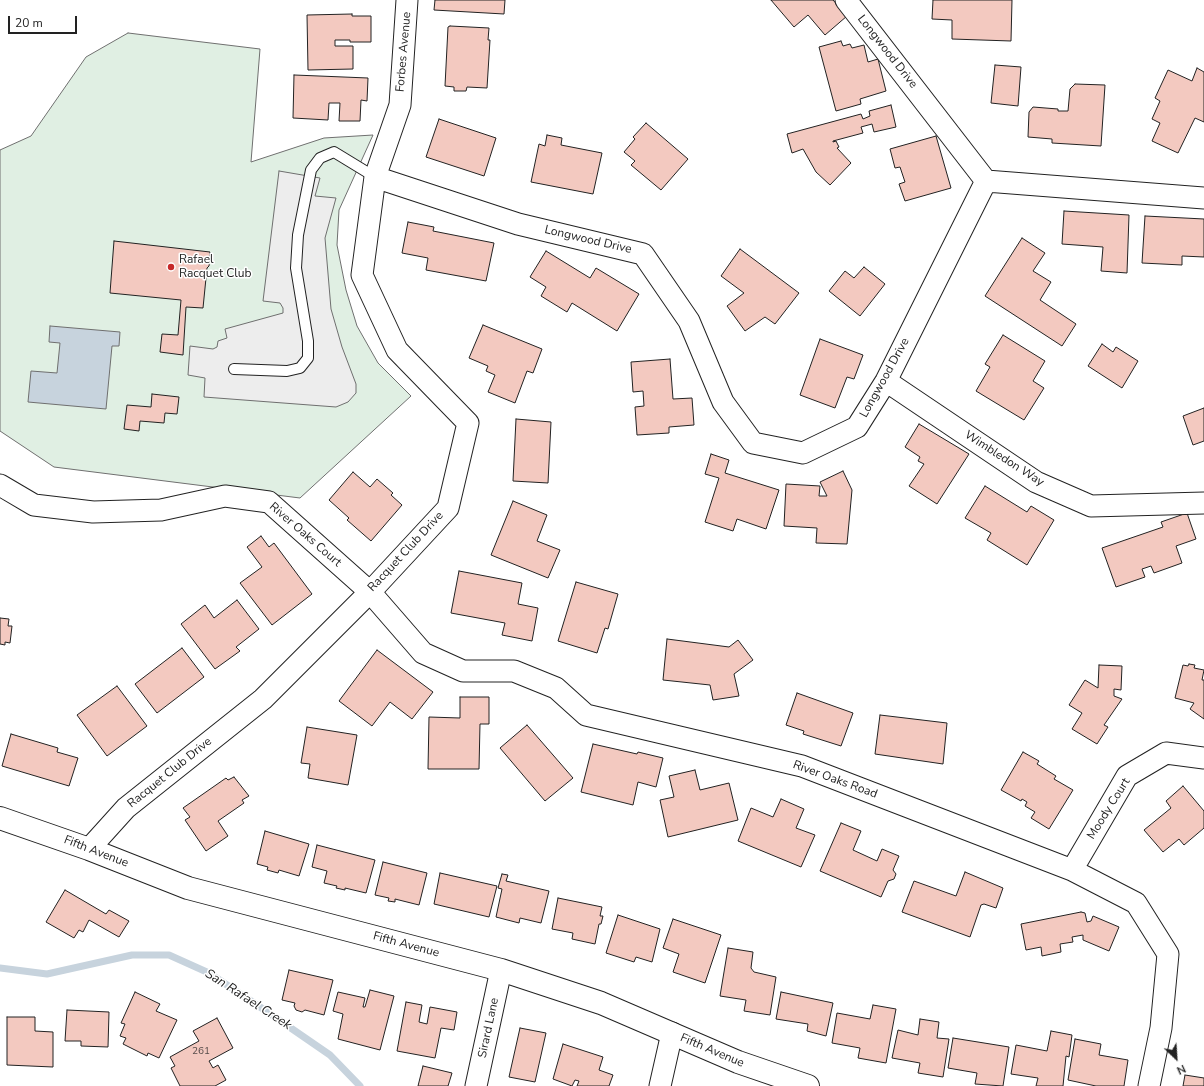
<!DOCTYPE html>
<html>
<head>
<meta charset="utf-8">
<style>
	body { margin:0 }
	#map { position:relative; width:1204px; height:1086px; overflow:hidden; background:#fff; font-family:"Nunito Sans",sans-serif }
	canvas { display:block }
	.north { position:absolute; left:1156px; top:1038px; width:40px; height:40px; -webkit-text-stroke:3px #fff; paint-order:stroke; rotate:155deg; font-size:11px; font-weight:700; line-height:16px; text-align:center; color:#222 }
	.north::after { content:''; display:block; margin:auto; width:14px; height:18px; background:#222; clip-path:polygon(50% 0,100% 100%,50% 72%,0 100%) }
	.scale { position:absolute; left:8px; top:16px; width:69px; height:18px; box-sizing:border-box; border:2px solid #222; border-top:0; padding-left:5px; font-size:12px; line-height:14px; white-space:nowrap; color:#222; -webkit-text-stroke:3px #fff; paint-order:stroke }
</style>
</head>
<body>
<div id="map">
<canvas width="1204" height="1086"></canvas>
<div class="north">N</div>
<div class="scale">20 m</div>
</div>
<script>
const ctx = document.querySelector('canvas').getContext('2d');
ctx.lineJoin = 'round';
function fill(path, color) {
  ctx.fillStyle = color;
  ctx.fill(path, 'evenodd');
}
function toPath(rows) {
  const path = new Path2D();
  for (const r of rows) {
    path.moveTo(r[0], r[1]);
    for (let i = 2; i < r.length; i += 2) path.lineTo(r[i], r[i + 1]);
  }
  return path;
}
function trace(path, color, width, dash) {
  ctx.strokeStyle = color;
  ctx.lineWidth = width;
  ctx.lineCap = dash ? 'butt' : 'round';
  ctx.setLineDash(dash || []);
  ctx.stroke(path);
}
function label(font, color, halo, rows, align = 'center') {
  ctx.font = font + ' "Nunito Sans",sans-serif';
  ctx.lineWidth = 3;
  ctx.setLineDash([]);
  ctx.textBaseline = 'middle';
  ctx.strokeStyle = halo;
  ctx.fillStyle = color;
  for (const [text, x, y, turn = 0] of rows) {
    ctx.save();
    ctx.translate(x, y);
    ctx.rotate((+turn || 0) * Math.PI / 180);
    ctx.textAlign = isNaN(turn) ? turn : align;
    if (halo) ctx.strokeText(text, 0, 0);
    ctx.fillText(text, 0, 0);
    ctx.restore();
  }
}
const green = toPath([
	[128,33,260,49,251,162,324,138,373,135,339,210,337,245,346,290,357,326,378,363,411,396,300,498,54,467,0,431,0,150,31,136,86,57,128,33]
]);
fill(green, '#e0efe3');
trace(green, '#6f6f6f', 1);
const parking = toPath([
	[279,171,320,178,315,196,336,198,325,238,331,309,342,347,356,384,356,393,348,402,336,407,204,397,205,378,188,375,190,346,213,349,217,347,218,341,227,338,225,329,283,313,283,308,280,303,263,301,279,171]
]);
fill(parking, '#ededed');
trace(parking, '#6f6f6f', 1);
const water = toPath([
	[50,326,120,332,119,346,112,346,106,409,28,402,31,371,57,373,60,343,49,342,50,326]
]);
fill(water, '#c7d3dd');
trace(water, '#6f6f6f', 1);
trace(toPath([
	[0,968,47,974,132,955,169,955,209,973,269,1013,330,1055,360,1086]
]), '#c7d3dd', 7);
const building = toPath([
	[435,0,505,0,504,14,434,10,435,0],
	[771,0,833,0,847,16,825,35,808,15,794,27,771,0],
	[933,0,1012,0,1011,41,952,39,952,20,932,19,933,0],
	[352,14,352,16,371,16,371,42,350,42,350,40,335,40,335,46,353,46,353,69,308,70,307,15,352,14],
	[450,26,489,28,488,40,490,40,487,88,467,87,466,91,454,91,454,87,445,86,448,27,450,26],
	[841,41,843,46,850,44,852,48,864,45,868,62,878,59,886,91,860,99,861,104,836,111,819,47,841,41],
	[995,65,1021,67,1018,106,991,103,995,65],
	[1197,68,1204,72,1204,122,1195,118,1178,153,1152,141,1160,123,1152,119,1160,101,1155,98,1168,70,1192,81,1197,68],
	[294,75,368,78,367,101,361,100,360,121,339,121,340,103,329,103,328,120,293,118,294,75],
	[1075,84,1105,85,1101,146,1052,143,1052,139,1028,137,1029,112,1033,107,1058,109,1058,111,1068,111,1070,89,1075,84],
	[891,105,896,127,874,132,872,124,861,127,863,133,833,141,833,142,836,141,839,147,837,148,851,163,830,185,816,172,803,149,792,153,787,134,861,114,863,119,870,116,869,111,891,105],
	[439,119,496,138,484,176,426,157,439,119],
	[646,123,688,159,661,190,631,165,635,161,624,152,635,139,633,137,646,123],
	[547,135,562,138,561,145,602,153,593,194,531,182,539,144,545,146,547,135],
	[936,136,951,188,905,201,899,184,905,182,900,167,895,168,890,149,936,136],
	[1064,211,1129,215,1127,273,1101,271,1103,247,1062,244,1064,211],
	[1145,216,1204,219,1204,257,1182,256,1182,265,1142,263,1145,216],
	[408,222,434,227,433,231,494,243,486,281,426,270,428,258,402,253,408,222],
	[1022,238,1045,253,1033,271,1051,282,1040,300,1076,324,1062,346,985,296,1022,238],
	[114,241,210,252,209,266,207,268,203,308,186,307,183,355,160,352,162,334,178,335,181,300,110,293,114,241],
	[740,249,799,293,775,324,765,317,745,331,727,306,744,293,721,276,740,249],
	[546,251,590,278,596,268,639,294,617,331,572,303,567,312,541,296,546,287,530,277,546,251],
	[864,267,885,284,860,316,829,291,845,271,854,278,864,267],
	[483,325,542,349,533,373,527,371,515,403,488,392,495,375,486,371,488,366,469,358,483,325],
	[1003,335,1045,361,1033,381,1044,388,1024,420,976,391,990,367,985,364,1003,335],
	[820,339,863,355,854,379,847,377,835,408,800,395,820,339],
	[1102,344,1113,352,1116,347,1138,361,1122,388,1088,366,1102,344],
	[670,359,673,399,692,398,694,425,669,427,669,433,637,435,635,407,644,406,643,391,633,392,631,362,670,359],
	[152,394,179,397,177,414,165,413,164,423,140,421,139,431,124,429,127,405,151,407,152,394],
	[1204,408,1204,441,1193,445,1183,416,1204,408],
	[516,419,551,422,548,483,513,481,516,419],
	[919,424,969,454,937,504,909,486,924,464,918,461,920,457,905,447,919,424],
	[711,454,729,460,725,473,779,490,766,529,737,519,733,531,705,522,719,478,705,474,711,454],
	[843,471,852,490,847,544,816,543,817,528,784,526,786,484,820,486,819,496,827,496,820,482,843,471],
	[353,472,370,487,377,479,393,493,391,495,402,505,371,541,347,520,349,518,329,500,353,472],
	[985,486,1027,512,1031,506,1054,520,1027,565,987,540,991,533,965,518,985,486],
	[513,501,547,515,537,541,560,550,548,578,491,555,513,501],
	[1187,513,1196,539,1176,546,1182,563,1154,573,1151,566,1142,569,1145,577,1116,587,1102,548,1163,527,1161,522,1187,513],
	[261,536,269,547,274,543,312,594,272,625,240,583,262,567,247,547,261,536],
	[459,571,522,583,518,604,538,608,532,641,502,635,505,623,451,613,459,571],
	[576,582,618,594,608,629,605,628,597,653,558,641,576,582],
	[237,600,259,629,236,647,240,651,215,669,181,624,205,605,214,618,237,600],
	[0,618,9,619,8,626,12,626,10,643,5,642,5,645,0,644,0,618],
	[667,639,729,647,738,640,753,660,734,674,739,696,713,700,710,685,663,680,667,639],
	[182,648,204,677,157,713,135,684,182,648],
	[377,650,433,692,412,719,390,702,372,726,339,701,377,650],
	[1189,664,1195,665,1194,668,1204,670,1202,680,1204,680,1204,719,1190,709,1194,703,1175,698,1183,665,1188,666,1189,664],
	[1099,665,1122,666,1121,690,1114,689,1114,696,1122,699,1104,725,1108,727,1097,744,1072,729,1082,713,1069,705,1085,680,1098,688,1099,665],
	[117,686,147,726,107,756,77,715,117,686],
	[797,693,853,713,841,746,803,734,804,731,786,725,797,693],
	[460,697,489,697,489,724,480,724,479,769,428,769,429,717,460,718,460,697],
	[880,715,947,723,943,764,875,754,880,715],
	[527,725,573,778,545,801,500,748,527,725],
	[307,727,357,735,348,785,308,778,310,764,301,763,307,727],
	[11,734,58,748,57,752,78,758,69,786,2,766,11,734],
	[593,744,637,754,638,752,663,758,656,787,638,782,633,805,581,792,593,744],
	[1023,752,1039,761,1037,764,1056,776,1054,779,1073,790,1049,829,1031,818,1035,812,1025,806,1027,802,1022,799,1021,801,1001,790,1023,752],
	[695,770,700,790,729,783,738,820,668,837,660,800,674,797,669,776,695,770],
	[234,777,249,796,242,800,244,803,218,821,228,836,206,851,185,820,190,817,183,808,226,778,228,780,234,777],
	[1183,786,1204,811,1204,828,1184,845,1179,839,1163,852,1144,830,1171,808,1166,801,1183,786],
	[781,799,804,809,796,828,815,835,801,867,738,841,751,808,773,817,781,799],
	[841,823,861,831,853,850,877,861,882,849,899,856,893,870,896,874,894,879,888,881,881,897,820,871,841,823],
	[265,831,309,844,299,876,279,870,278,873,267,870,268,867,257,864,265,831],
	[317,845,375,860,366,893,345,888,345,890,336,888,337,886,324,883,327,871,312,867,317,845],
	[383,862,427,873,419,905,395,899,395,902,388,901,389,898,375,895,383,862],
	[965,872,1003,888,996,908,984,904,981,905,970,937,902,912,914,881,956,896,965,872],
	[440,873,497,886,489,917,434,904,440,873],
	[502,874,508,875,506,881,549,891,541,923,520,918,519,923,496,917,502,889,498,888,502,874],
	[65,890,106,914,109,910,129,921,119,937,89,920,83,932,79,930,74,938,46,922,65,890],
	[558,898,602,907,600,916,603,916,601,924,599,924,595,944,572,939,573,933,552,929,558,898],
	[1081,912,1085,913,1087,922,1091,921,1093,916,1119,927,1109,951,1083,940,1083,935,1072,937,1073,942,1060,944,1061,952,1042,956,1041,947,1026,950,1021,924,1081,912],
	[618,915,660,929,652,962,636,957,634,962,606,953,618,915],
	[673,919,721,935,705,983,673,972,679,954,663,948,673,919],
	[728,948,753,952,751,968,754,972,776,977,770,1015,744,1011,746,1000,720,996,728,948],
	[289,970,333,980,324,1015,305,1010,302,1012,296,1010,294,1006,295,1003,282,1000,289,970],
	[370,990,394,996,380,1050,338,1039,343,1014,333,1011,338,992,365,998,363,1007,365,1007,370,990],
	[135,992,160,1004,156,1011,177,1020,159,1058,148,1053,147,1056,123,1044,126,1038,120,1036,125,1024,121,1023,135,992],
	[781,992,833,1003,826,1036,807,1031,808,1024,776,1019,781,992],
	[406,1002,422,1005,419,1022,427,1024,430,1007,457,1012,454,1030,441,1028,435,1058,397,1051,406,1002],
	[873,1005,896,1009,886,1063,858,1058,860,1048,832,1043,837,1013,870,1019,873,1005],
	[67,1010,109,1012,108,1047,81,1046,81,1041,65,1041,67,1010],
	[7,1017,35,1017,35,1031,53,1032,53,1067,7,1065,7,1017],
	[217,1018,233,1048,209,1061,213,1068,218,1065,226,1080,215,1086,180,1086,171,1068,175,1066,170,1057,199,1041,193,1031,217,1018],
	[920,1019,939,1022,937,1038,949,1039,943,1077,918,1073,920,1063,892,1058,898,1030,918,1035,920,1019],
	[520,1028,546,1033,535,1082,509,1077,520,1028],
	[1051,1031,1072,1035,1069,1057,1066,1056,1063,1086,1036,1086,1038,1078,1011,1074,1016,1045,1047,1051,1051,1031],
	[953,1038,1009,1047,1003,1086,975,1084,977,1073,948,1068,953,1038],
	[1075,1039,1101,1044,1099,1055,1128,1060,1124,1086,1096,1086,1068,1080,1075,1039],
	[563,1044,603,1057,599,1070,613,1075,609,1086,577,1086,579,1081,575,1080,572,1086,553,1079,563,1044],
	[423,1066,452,1073,448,1086,418,1086,423,1066],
	[1185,1075,1204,1078,1204,1086,1183,1086,1185,1075]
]);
fill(building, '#f3c9c0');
trace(building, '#222', 1);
const service = toPath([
	[234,369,287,371,300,368,308,358,308,341,296,268,298,235,311,170,320,158,334,152,375,177]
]);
const minor = toPath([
	[846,0,986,181],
	[375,177,518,224,643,254,689,321,723,402,753,443,803,453,857,427,886,381,986,181],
	[986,181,1204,198],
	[886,381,1036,482,1091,506,1204,503],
	[0,485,34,505,93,512,161,510,225,496,269,502,370,592,423,653,463,671,514,671,556,688,586,715,802,766,1072,870,1136,903,1168,954,1161,1028,1149,1086],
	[89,849,126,808,263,699,370,592,448,508,468,423,397,350,362,275,375,177,400,105,407,0],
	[1072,870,1127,776,1166,753,1204,758],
	[476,1086,501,970],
	[660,1086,672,1033]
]);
const tertiary = toPath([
	[0,818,89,849,188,888,501,970,601,1003,738,1062,808,1086]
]);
trace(service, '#222', 12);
trace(minor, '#222', 23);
trace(tertiary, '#222', 24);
trace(service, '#fff', 10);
trace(minor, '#fff', 21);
trace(tertiary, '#fff', 22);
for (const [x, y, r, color] of [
	[171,267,4,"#c62828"]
]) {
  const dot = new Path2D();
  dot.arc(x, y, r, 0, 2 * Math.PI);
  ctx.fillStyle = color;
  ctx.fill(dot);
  trace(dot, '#fff', 1.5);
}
label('10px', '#564c4a', null, [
	["261",201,1052]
]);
label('12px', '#222', '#fff', [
	["Forbes Avenue",404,52,-85],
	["Longwood Drive",887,52,52],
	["Longwood Drive",588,240,13],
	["Longwood Drive",885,378,-61],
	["Wimbledon Way",1004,459,33],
	["River Oaks Court",305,535,41],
	["Racquet Club Drive",406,552,-47],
	["Racquet Club Drive",170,773,-39],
	["River Oaks Road",835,780,20],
	["Moody Court",1109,809,-58],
	["Fifth Avenue",96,852,21],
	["Fifth Avenue",406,945,15],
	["Sirard Lane",489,1028,-78],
	["Fifth Avenue",712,1051,23]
]);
label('12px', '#222', '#fff', [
	["Rafael",179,260],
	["Racquet Club",179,274]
], 'left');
label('italic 13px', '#222', '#fff', [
	["San Rafael Creek",248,1000,33]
]);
</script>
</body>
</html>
